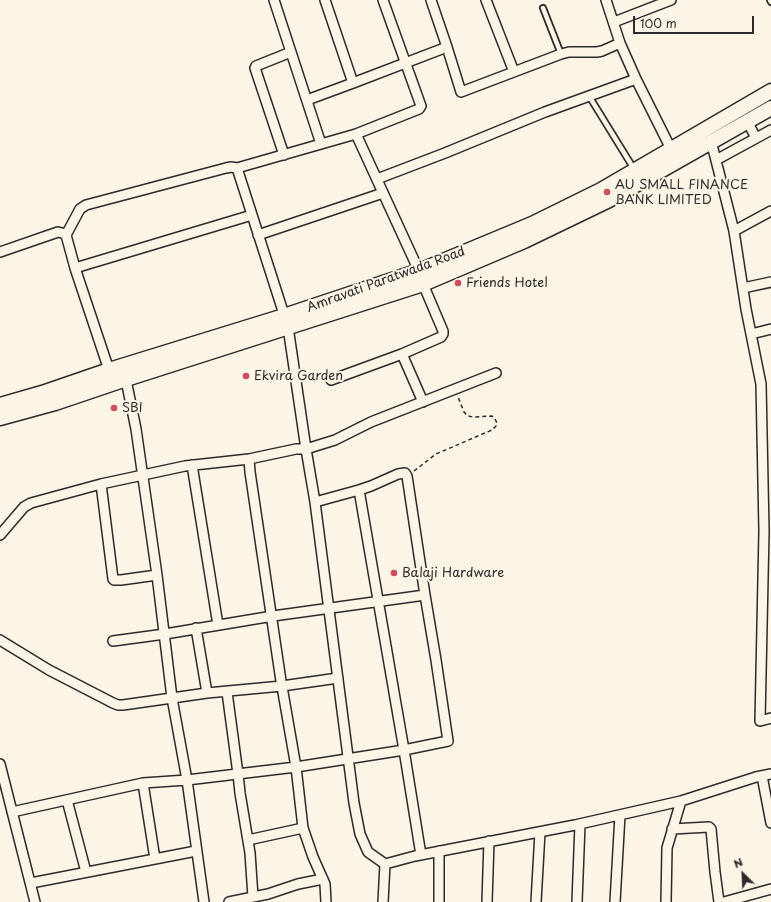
<!DOCTYPE html>
<html>
<head>
<meta charset="utf-8">
<style>
	body { margin:0 }
	#map { position:relative; width:771px; height:902px; overflow:hidden; background:#fcf5e5; font-family:"Playpen Sans",sans-serif }
	canvas { display:block }
	.north { position:absolute; left:723px; top:854px; width:40px; height:40px; -webkit-text-stroke:3px #fcf5e5; paint-order:stroke; rotate:336deg; font-size:11px; font-weight:700; line-height:16px; text-align:center; color:#2b2b2b }
	.north::after { content:''; display:block; margin:auto; width:14px; height:18px; background:#2b2b2b; clip-path:polygon(50% 0,100% 100%,50% 72%,0 100%) }
	.scale { position:absolute; left:633px; top:16px; width:121px; height:18px; box-sizing:border-box; border:2px solid #2b2b2b; border-top:0; padding-left:5px; font-size:12px; line-height:14px; white-space:nowrap; color:#2b2b2b; -webkit-text-stroke:3px #fcf5e5; paint-order:stroke }
</style>
</head>
<body>
<div id="map">
<canvas width="771" height="902"></canvas>
<div class="north">N</div>
<div class="scale">100 m</div>
</div>
<script>
const ctx = document.querySelector('canvas').getContext('2d');
ctx.lineJoin = 'round';
function toPath(rows) {
  const path = new Path2D();
  for (const r of rows) {
    path.moveTo(r[0], r[1]);
    for (let i = 2; i < r.length; i += 2) path.lineTo(r[i], r[i + 1]);
  }
  return path;
}
function trace(path, color, width, dash) {
  ctx.strokeStyle = color;
  ctx.lineWidth = width;
  ctx.lineCap = dash ? 'butt' : 'round';
  ctx.setLineDash(dash || []);
  ctx.stroke(path);
}
function label(font, color, halo, rows, align = 'center') {
  ctx.font = font + ' "Playpen Sans",sans-serif';
  ctx.lineWidth = 4;
  ctx.setLineDash([]);
  ctx.textBaseline = 'middle';
  ctx.strokeStyle = halo;
  ctx.fillStyle = color;
  for (const [text, x, y, turn = 0] of rows) {
    ctx.save();
    ctx.translate(x, y);
    ctx.rotate((+turn || 0) * Math.PI / 180);
    ctx.textAlign = isNaN(turn) ? turn : align;
    if (halo) ctx.strokeText(text, 0, 0);
    ctx.fillText(text, 0, 0);
    ctx.restore();
  }
}
const service = toPath([
	[770,0,771,2],
	[543,8,561,54],
	[589,96,634,169]
]);
const minor = toPath([
	[274,0,321,144],
	[325,0,353,83],
	[431,0,447,47,461,92,561,54,569,52,597,52,602,51,620,43],
	[486,0,514,72],
	[606,0,620,43,636,79,673,153],
	[614,22,671,0],
	[307,100,353,83,447,47],
	[747,121,756,138],
	[711,141,734,231,746,309,761,384,764,531,760,721,771,718],
	[284,155,255,68,256,66,291,52],
	[716,160,771,130],
	[237,168,288,327,306,449,315,502,354,803,360,834,368,852,385,864,415,856,575,825,681,801,756,777,771,774],
	[377,179,445,153,545,112,636,79],
	[734,231,771,211],
	[258,235,383,193],
	[0,252,58,232,62,233,66,235],
	[75,268,252,215],
	[743,288,771,282],
	[751,334,771,329],
	[402,354,423,402],
	[109,370,75,268,66,235,80,209,86,205,226,168,231,167,237,168,356,134,419,109,421,106,383,0],
	[125,375,136,429,157,575,172,698,187,780,204,902],
	[331,380,402,354,441,337,443,334,443,331,423,284,419,271,356,134],
	[249,459,250,472,281,681,296,767,303,828,313,857,325,884,326,902],
	[192,465,218,625],
	[101,484,113,579,114,580,121,580,157,575],
	[359,490,404,750,421,855],
	[0,535,24,507,31,503,101,484,185,466,249,459,296,449,306,449,335,440,371,422,496,373],
	[196,628,207,693],
	[0,640,49,670,113,703,118,705,123,705,207,693,282,686,338,678],
	[113,641,165,634,273,616,425,595],
	[227,692,238,774,240,793,250,853,253,897],
	[0,764,35,902],
	[762,776,771,823],
	[143,783,155,859],
	[67,800,86,872],
	[12,812,143,783,187,780,296,767,404,750,448,741,436,660,425,595,407,476,405,473,398,474,371,486,359,490,315,502],
	[672,829,709,827,711,829,715,872,719,902],
	[248,840,303,828],
	[31,883,196,851],
	[229,902,268,894,298,884,323,879],
	[383,902,385,864],
	[439,902,439,851],
	[487,902,489,841],
	[536,902,540,832],
	[577,902,580,824],
	[615,902,620,815],
	[666,902,667,848,681,801],
	[724,902,771,889]
]);
const primary = toPath([
	[0,405,42,393,109,370,284,316,419,271,532,224,601,190,771,91],
	[0,418,55,403,126,379,423,284,524,241,609,200,771,108]
]);
trace(service, '#2b2b2b', 8);
trace(minor, '#2b2b2b', 12);
trace(primary, '#2b2b2b', 17);
trace(toPath([
	[414,471,436,454,492,430,496,426,497,423,495,419,492,416,473,417,468,416,464,412,458,397]
]), '#2b2b2b', 1.5, [4, 3]);
trace(service, '#fcf5e5', 4.5);
trace(minor, '#fcf5e5', 9);
trace(primary, '#fcf5e5', 14);
for (const [x, y, r, color] of [
	[607,192,4,"#d1495b"],
	[458,283,4,"#d1495b"],
	[246,376,4,"#d1495b"],
	[114,408,4,"#d1495b"],
	[394,573,4,"#d1495b"]
]) {
  const dot = new Path2D();
  dot.arc(x, y, r, 0, 2 * Math.PI);
  ctx.fillStyle = color;
  ctx.fill(dot);
  trace(dot, '#fcf5e5', 1.5);
}
label('13px', '#2b2b2b', '#fcf5e5', [
	["AU SMALL FINANCE",615,185],
	["BANK LIMITED",615,200],
	["Friends Hotel",466,283],
	["Ekvira Garden",254,376],
	["SBI",122,408],
	["Balaji Hardware",402,573]
], 'left');
label('13px', '#2b2b2b', '#fcf5e5', [
	["Amravati Paratwada Road",386,280,-20]
]);
</script>
</body>
</html>
